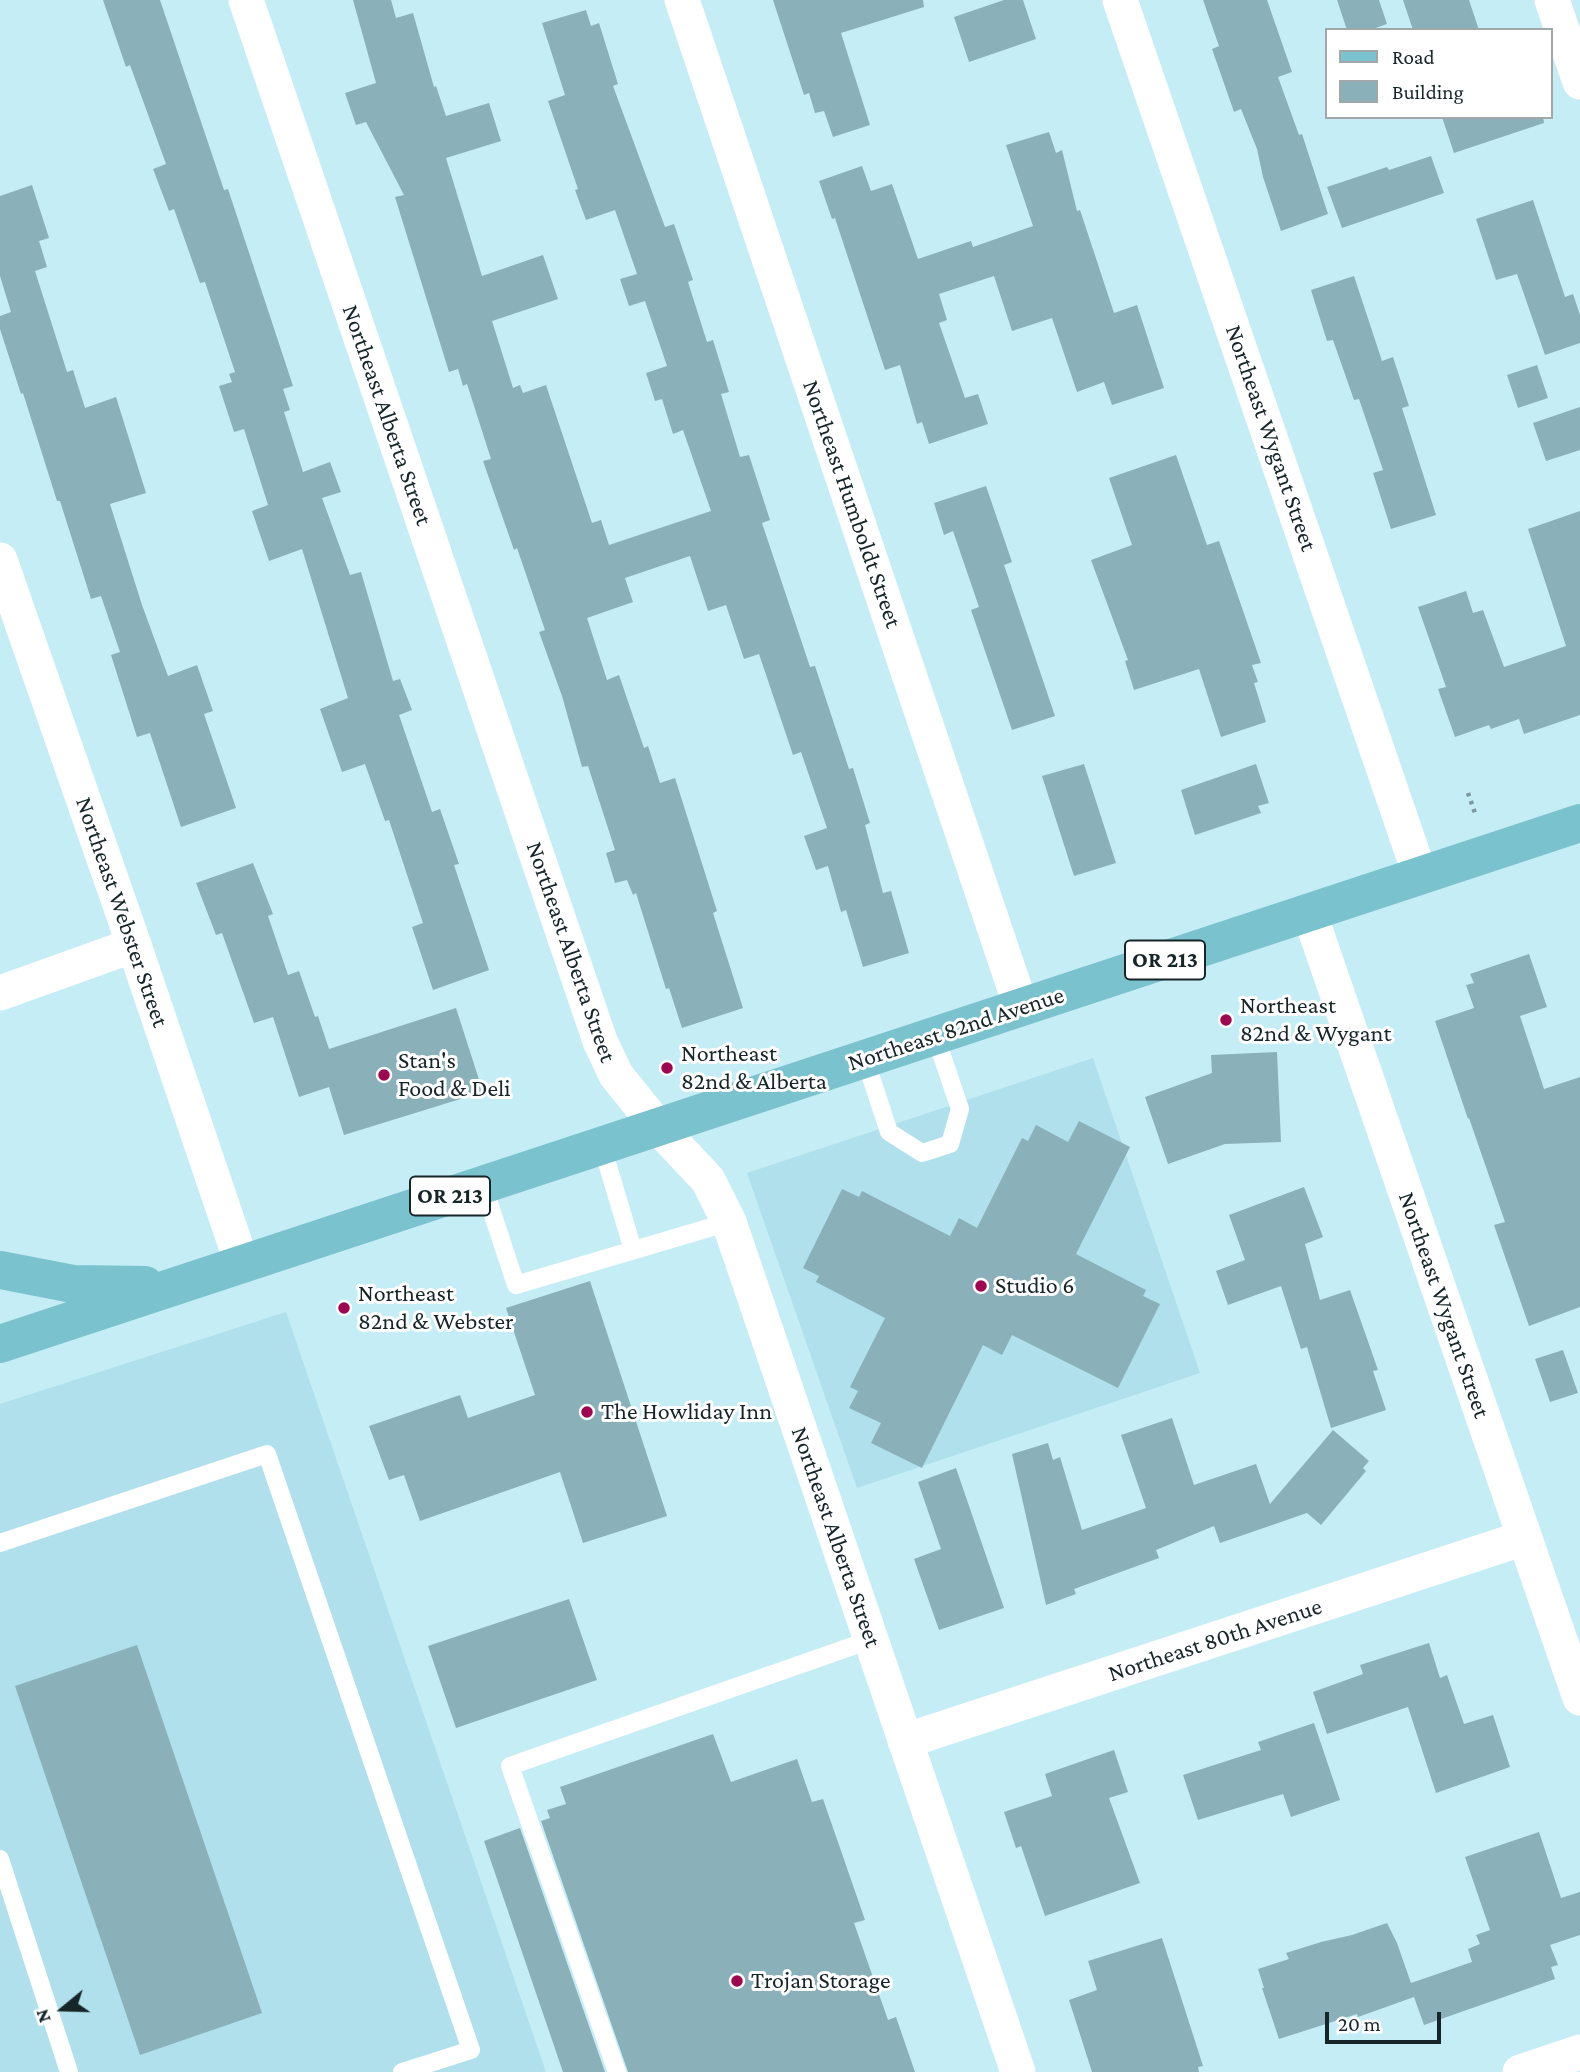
<!DOCTYPE html>
<html>
<head>
<meta charset="utf-8">
<style>
	body { margin:0 }
	#map { position:relative; width:1580px; height:2072px; overflow:hidden; background:#c5edf5; font-family:"Crimson Pro",serif }
	canvas { display:block }
	.legend { position:absolute; left:1325px; top:28px; width:228px; height:91px; box-sizing:border-box; background:#fff; border:2px solid #a2a8a9; margin:0; padding:9px 12px; list-style:none; font-size:21px; color:#162528 }
	.legend li { display:flex; align-items:center; gap:14px; height:35px }
	.legend b { width:35px; border:2px solid #a2a8a9 }
	.north { position:absolute; left:28px; top:1974px; width:70px; height:70px; -webkit-text-stroke:5px #fff; paint-order:stroke; rotate:251deg; font-size:19px; font-weight:700; line-height:28px; text-align:center; color:#162528 }
	.north::after { content:''; display:block; margin:auto; width:24px; height:32px; background:#162528; clip-path:polygon(50% 0,100% 100%,50% 72%,0 100%) }
	.scale { position:absolute; left:1325px; top:2012px; width:116px; height:32px; box-sizing:border-box; border:4px solid #162528; border-top:0; padding-left:9px; font-size:21px; line-height:24px; white-space:nowrap; color:#162528; -webkit-text-stroke:5px #fff; paint-order:stroke }
</style>
</head>
<body>
<div id="map">
<canvas width="1580" height="2072"></canvas>
<ul class="legend">
<li><b style="height:9px;background:#7ac2ce"></b>Road</li>
<li><b style="height:19px;background:#8ab1b9"></b>Building</li>
</ul>
<div class="north">N</div>
<div class="scale">20 m</div>
</div>
<script>
const ctx = document.querySelector('canvas').getContext('2d');
ctx.lineJoin = 'round';
function fill(path, color) {
  ctx.fillStyle = color;
  ctx.fill(path, 'evenodd');
}
function toPath(rows) {
  const path = new Path2D();
  for (const r of rows) {
    path.moveTo(r[0], r[1]);
    for (let i = 2; i < r.length; i += 2) path.lineTo(r[i], r[i + 1]);
  }
  return path;
}
function trace(path, color, width, dash) {
  ctx.strokeStyle = color;
  ctx.lineWidth = width;
  ctx.lineCap = dash ? 'butt' : 'round';
  ctx.setLineDash(dash || []);
  ctx.stroke(path);
}
function label(font, color, halo, rows, align = 'center') {
  ctx.font = font + ' "Crimson Pro",serif';
  ctx.lineWidth = 6;
  ctx.setLineDash([]);
  ctx.textBaseline = 'middle';
  ctx.strokeStyle = halo;
  ctx.fillStyle = color;
  for (const [text, x, y, turn = 0] of rows) {
    ctx.save();
    ctx.translate(x, y);
    ctx.rotate((+turn || 0) * Math.PI / 180);
    ctx.textAlign = isNaN(turn) ? turn : align;
    if (halo) ctx.strokeText(text, 0, 0);
    ctx.fillText(text, 0, 0);
    ctx.restore();
  }
}
fill(toPath([
	[1093,1058,1200,1373,857,1488,747,1173],
	[286,1312,546,2072,0,2072,0,1404]
]), '#afe0eb');
fill(toPath([
	[103,0,160,0,224,190,228,189,293,386,283,389,290,410,284,412,303,472,330,462,341,492,322,498,350,575,361,572,393,681,400,679,412,710,399,715,432,812,440,809,459,864,454,865,489,970,433,990,412,927,423,923,389,820,385,821,365,764,342,772,320,709,348,698,302,549,269,561,252,511,268,505,244,429,234,432,219,386,232,382,229,374,235,372,205,282,200,283,174,209,169,211,153,169,166,164,130,65,126,67],
	[353,0,391,0,396,18,413,13,434,87,436,86,446,116,489,103,501,141,446,158,482,276,543,255,558,299,492,321,513,388,520,385,523,393,546,385,592,523,601,520,609,545,711,511,683,430,673,434,662,399,655,401,646,373,667,366,645,301,629,306,620,279,637,274,615,210,586,220,575,190,578,189,548,101,565,95,542,23,586,10,591,26,599,23,618,84,613,86,665,227,674,224,693,280,688,282,707,342,713,340,729,392,721,394,740,457,749,455,770,520,762,523,810,667,815,666,849,769,853,768,870,823,865,825,883,893,891,891,909,953,863,967,846,910,841,912,828,866,816,870,804,836,827,828,801,752,793,755,759,654,744,659,726,605,708,611,690,556,625,578,633,602,587,618,607,680,619,675,644,748,648,746,660,783,675,778,717,911,713,913,743,1008,682,1028,669,988,666,989,636,893,633,895,627,880,615,883,606,853,615,850,588,766,582,767,562,696,539,632,545,630,517,548,514,550,483,461,491,459,467,384,463,386,458,369,449,372,395,197,404,195,366,122,356,125,345,93,376,83],
	[773,0,923,0,924,7,841,33,870,125,833,137,824,111,815,113,809,93,804,95],
	[1004,0,1023,0,1036,39,969,62,954,17],
	[1203,0,1267,0,1292,72,1278,77,1299,135,1302,134,1328,214,1281,231,1263,177,1257,149,1241,109,1234,112,1212,49,1219,46],
	[1337,0,1379,0,1387,24,1370,30,1347,30],
	[1403,0,1469,0,1479,30,1413,30],
	[1442,117,1543,117,1544,123,1454,153],
	[1049,132,1056,153,1062,150,1077,211,1080,210,1114,313,1137,305,1164,388,1112,405,1104,382,1077,392,1052,318,1012,331,994,276,939,294,947,320,939,323,965,398,978,394,988,424,929,444,922,422,917,424,900,365,885,370,835,218,832,219,819,181,862,166,871,191,892,184,918,259,971,241,973,247,1033,226,1006,145],
	[1431,156,1444,193,1342,228,1327,187,1387,167,1389,170],
	[32,185,49,238,39,241,47,267,35,271,67,372,73,370,85,408,116,397,146,493,110,504,142,605,168,676,197,665,213,711,204,714,236,808,181,827,150,733,137,737,111,655,120,652,101,596,91,599,60,501,57,501,23,393,21,394,0,329,0,316,11,312,0,276,0,196],
	[1533,200,1565,297,1573,294,1580,315,1580,343,1545,355,1517,274,1496,280,1476,219],
	[1354,276,1382,361,1393,357,1409,406,1402,408,1436,515,1391,529,1373,473,1383,470,1359,399,1354,400,1333,340,1327,341,1311,290],
	[1537,365,1548,398,1518,408,1507,375],
	[1580,407,1580,450,1546,461,1533,423],
	[1176,455,1207,545,1219,541,1261,663,1252,665,1258,682,1254,683,1266,722,1221,737,1199,669,1134,690,1125,661,1128,660,1091,560,1132,545,1109,478],
	[986,486,1012,562,1004,565,1055,716,1012,730,971,610,979,607,953,531,944,535,934,503],
	[1580,511,1580,715,1524,734,1519,719,1491,729,1489,725,1455,737,1438,689,1446,687,1418,607,1466,591,1473,613,1483,610,1504,667,1566,646,1528,529],
	[1084,764,1116,863,1074,876,1042,776],
	[1256,764,1269,803,1258,806,1261,813,1195,835,1181,790],
	[253,863,273,914,268,916,288,975,299,971,315,1017,318,1016,329,1049,456,1008,483,1092,344,1135,329,1087,299,1097,273,1017,254,1023,222,933,216,935,196,883],
	[1529,954,1547,1007,1520,1016,1544,1089,1580,1077,1580,1307,1529,1326,1494,1225,1505,1222,1469,1118,1468,1119,1435,1021,1474,1008,1466,985,1474,983,1470,974],
	[1277,1052,1281,1142,1225,1144,1168,1164,1145,1097,1212,1073,1211,1055],
	[1079,1121,1130,1147,1076,1254,1146,1290,1143,1296,1160,1304,1118,1388,1012,1335,1002,1355,983,1345,922,1468,871,1443,881,1423,849,1408,858,1391,850,1387,885,1318,816,1282,819,1276,803,1268,842,1189,859,1197,862,1191,950,1236,959,1218,977,1228,1022,1138,1028,1141,1036,1125,1068,1142],
	[1304,1187,1323,1237,1305,1244,1320,1300,1350,1290,1378,1370,1373,1371,1386,1410,1331,1428,1307,1347,1301,1349,1281,1286,1228,1305,1216,1271,1245,1260,1229,1215],
	[590,1281,667,1516,583,1543,560,1472,420,1521,404,1475,389,1480,369,1426,460,1395,468,1418,535,1395,506,1308],
	[1563,1350,1578,1393,1550,1402,1535,1359],
	[1172,1418,1194,1485,1256,1464,1270,1504,1333,1430,1369,1461,1363,1468,1366,1471,1321,1525,1307,1513,1220,1543,1214,1526,1156,1550,1159,1558,1074,1589,1076,1594,1046,1605,1012,1454,1048,1443,1053,1460,1060,1457,1082,1530,1146,1508,1121,1435],
	[956,1468,1004,1608,939,1630,914,1559,941,1549,918,1482],
	[569,1599,597,1680,456,1728,428,1646],
	[1429,1643,1440,1678,1447,1675,1464,1724,1493,1715,1510,1767,1436,1793,1408,1707,1327,1734,1313,1692,1363,1674,1360,1665],
	[137,1645,262,2013,140,2055,15,1686],
	[1314,1723,1340,1800,1291,1817,1283,1794,1198,1820,1183,1775,1261,1750,1258,1742],
	[713,1734,731,1782,797,1759,812,1802,823,1799,865,1920,854,1923,888,2020,896,2017,915,2072,628,2072,541,1821,550,1818,547,1810,566,1804,560,1787],
	[1114,1750,1128,1792,1109,1798,1140,1883,1045,1916,1021,1846,1016,1848,1004,1812,1052,1796,1045,1774],
	[520,1828,605,2072,563,2072,484,1841],
	[1539,1832,1561,1898,1580,1892,1580,1935,1550,1945,1558,1965,1551,1967,1555,1979,1424,2025,1414,1997,1358,2017,1357,2014,1279,2039,1262,1988,1264,1988,1258,1969,1289,1959,1286,1953,1321,1942,1352,1935,1387,1923,1397,1943,1411,1983,1472,1962,1468,1949,1480,1944,1476,1935,1490,1930,1465,1857],
	[1162,1938,1203,2066,1198,2067,1199,2072,1092,2072,1069,2000,1097,1990,1088,1961]
]), '#8ab1b9');
trace(toPath([
	[1468,793,1476,816]
]), '#7b999e', 4.5, [3.5, 5]);
trace(toPath([
	[865,1059,889,1132,922,1153,950,1144,960,1109,935,1035],
	[602,1146,633,1250],
	[483,1185,516,1285,729,1222],
	[0,1543,267,1454,471,2050,402,2072],
	[0,1859,69,2072],
	[617,2072,510,1766,870,1640]
]), '#fff', 18);
trace(toPath([
	[246,0,600,1041,616,1075,658,1127,708,1180,729,1222,1018,2072],
	[682,0,1021,1007],
	[1120,0,1420,875],
	[1552,0,1580,82],
	[0,560,134,945,242,1264],
	[1309,912,1580,1698],
	[0,993,134,945],
	[905,1741,1524,1538],
	[1520,2072,1580,2052]
]), '#fff', 35);
trace(toPath([
	[0,1270,73,1284,145,1285],
	[0,1344,1580,823]
]), '#7ac2ce', 38);
for (const [x, y, r, color] of [
	[1226,1020,7,"#9e074f"],
	[667,1068,7,"#9e074f"],
	[384,1075,7,"#9e074f"],
	[981,1286,7,"#9e074f"],
	[344,1308,7,"#9e074f"],
	[587,1412,7,"#9e074f"],
	[737,1981,7,"#9e074f"]
]) {
  const dot = new Path2D();
  dot.arc(x, y, r, 0, 2 * Math.PI);
  ctx.fillStyle = color;
  ctx.fill(dot);
  trace(dot, '#fff', 2.5);
}
for (const [x, y, w] of [
	[1165,960,80],
	[450,1196,80]
]) {
  const box = new Path2D();
  box.roundRect(x - w / 2, y - 19.5, w, 39, 5);
  ctx.fillStyle = '#fff';
  ctx.fill(box);
  trace(box, '#162528', 2);
}
label('bold 23px', '#162528', null, [
	["OR 213",1165,960],
	["OR 213",450,1196]
]);
label('24px', '#162528', '#fff', [
	["Northeast Alberta Street",387,415,71],
	["Northeast Wygant Street",1271,438,71],
	["Northeast Humboldt Street",852,504,71],
	["Northeast Webster Street",122,912,71],
	["Northeast Alberta Street",571,952,71],
	["Northeast 82nd Avenue",956,1029,-18],
	["Northeast Wygant Street",1444,1305,71],
	["Northeast Alberta Street",836,1537,71],
	["Northeast 80th Avenue",1215,1640,-18]
]);
label('24px', '#162528', '#fff', [
	["Northeast",1240,1006],
	["82nd & Wygant",1240,1034],
	["Northeast",681,1054],
	["82nd & Alberta",681,1082],
	["Stan's",398,1061],
	["Food & Deli",398,1089],
	["Studio 6",995,1286],
	["Northeast",358,1294],
	["82nd & Webster",358,1322],
	["The Howliday Inn",601,1412],
	["Trojan Storage",751,1981]
], 'left');
</script>
</body>
</html>
